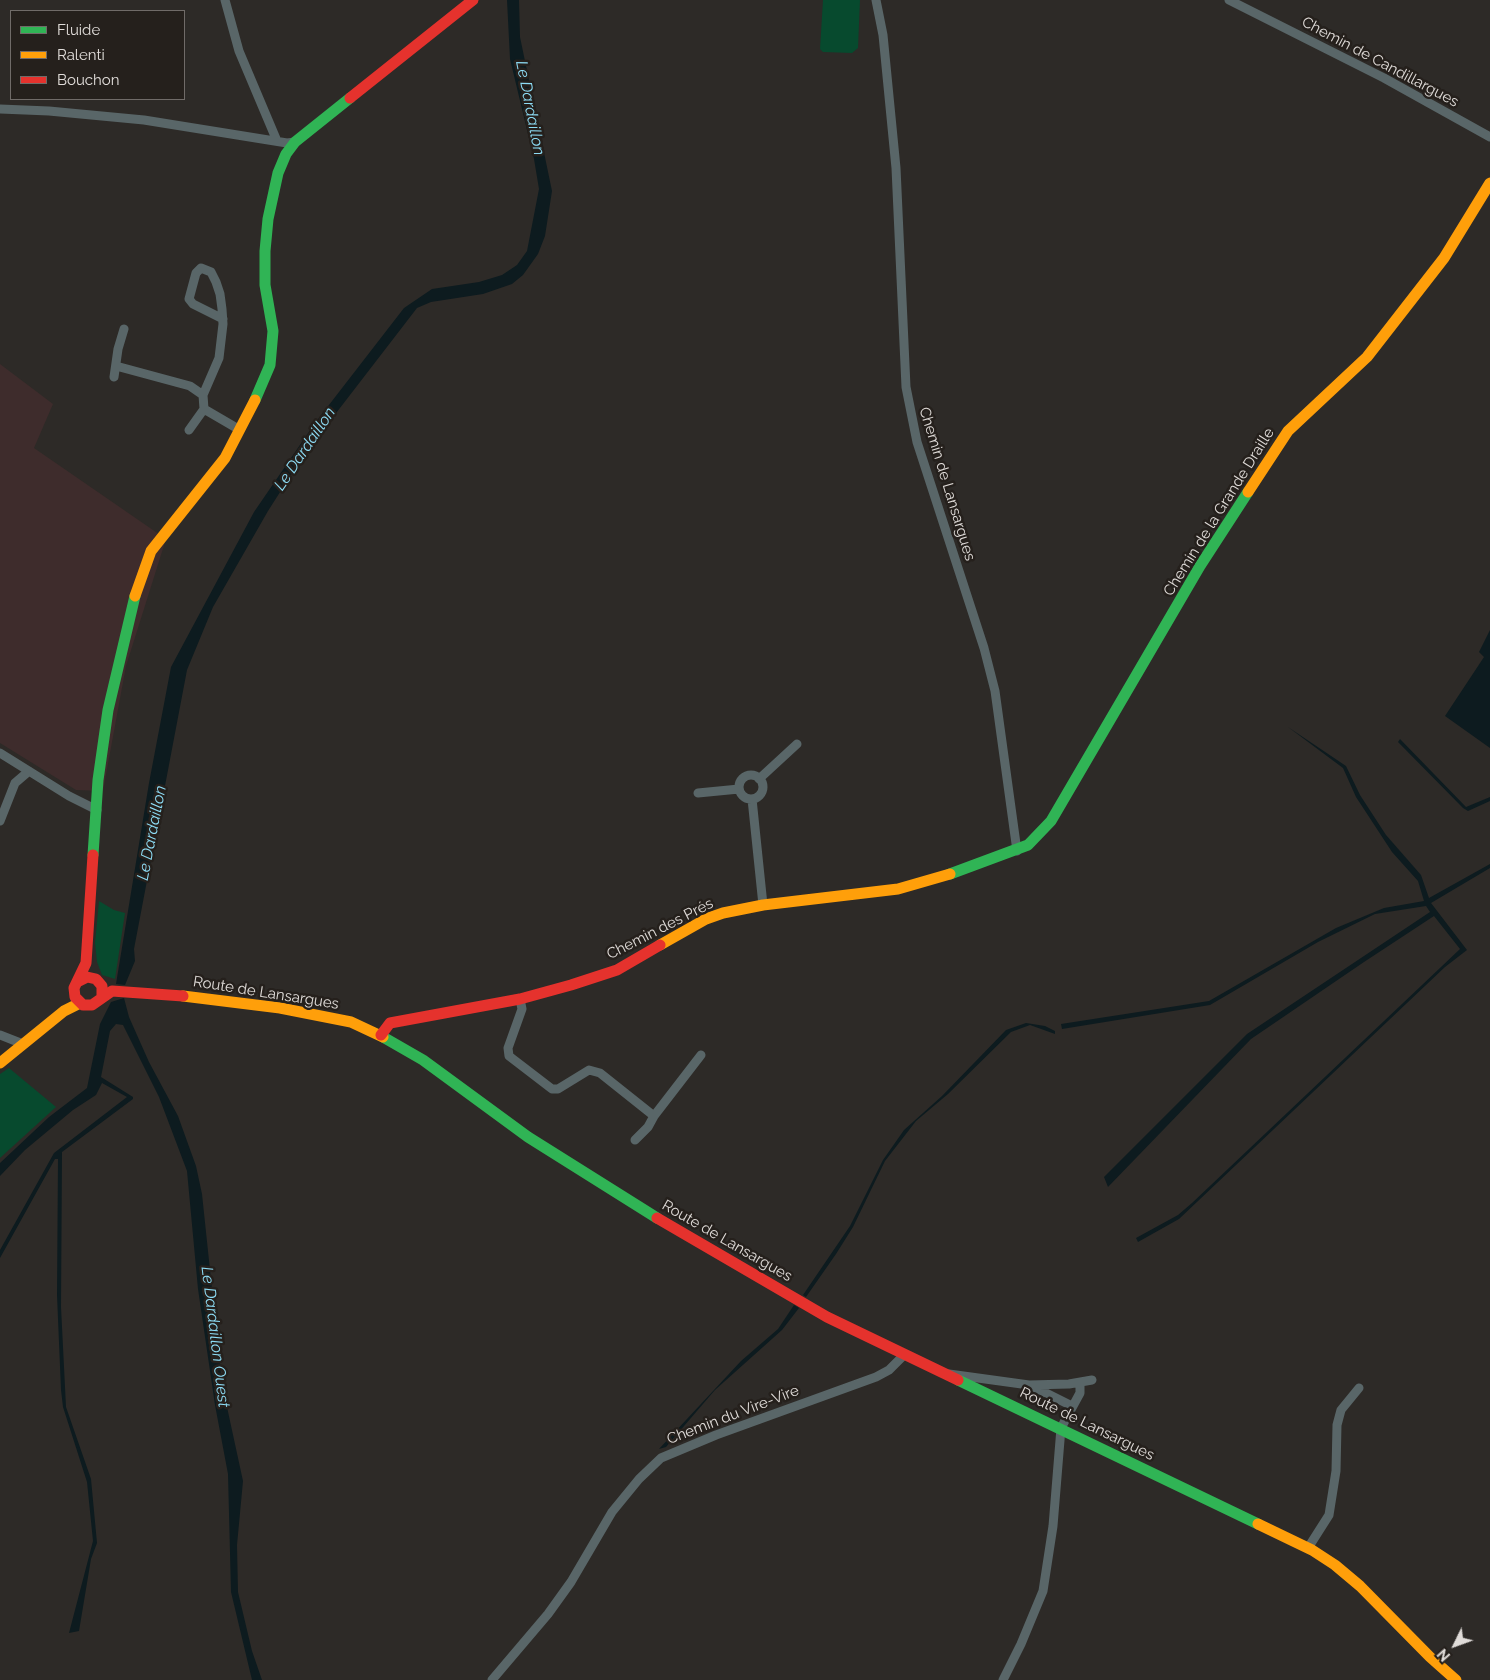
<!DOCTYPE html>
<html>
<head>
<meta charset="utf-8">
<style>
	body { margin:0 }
	#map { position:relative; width:1490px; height:1680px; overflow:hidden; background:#2d2a27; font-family:Raleway,sans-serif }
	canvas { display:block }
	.legend { position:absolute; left:10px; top:10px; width:175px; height:90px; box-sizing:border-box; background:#25201c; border:1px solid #706b68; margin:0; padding:6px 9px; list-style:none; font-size:15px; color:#e0dcd9 }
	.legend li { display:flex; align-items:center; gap:10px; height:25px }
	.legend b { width:25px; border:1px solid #706b68 }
	.north { position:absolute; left:1430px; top:1620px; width:50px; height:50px; -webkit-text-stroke:4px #25201c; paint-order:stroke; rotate:228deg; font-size:14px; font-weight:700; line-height:20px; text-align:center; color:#e0dcd9 }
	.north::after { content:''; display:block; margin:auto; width:18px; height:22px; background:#e0dcd9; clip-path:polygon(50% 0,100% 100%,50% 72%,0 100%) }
</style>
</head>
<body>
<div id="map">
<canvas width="1490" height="1680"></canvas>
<ul class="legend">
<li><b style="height:6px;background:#30b455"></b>Fluide</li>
<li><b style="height:6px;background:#ff9f0a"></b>Ralenti</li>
<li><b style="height:6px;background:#e5322d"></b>Bouchon</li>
</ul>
<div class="north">N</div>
</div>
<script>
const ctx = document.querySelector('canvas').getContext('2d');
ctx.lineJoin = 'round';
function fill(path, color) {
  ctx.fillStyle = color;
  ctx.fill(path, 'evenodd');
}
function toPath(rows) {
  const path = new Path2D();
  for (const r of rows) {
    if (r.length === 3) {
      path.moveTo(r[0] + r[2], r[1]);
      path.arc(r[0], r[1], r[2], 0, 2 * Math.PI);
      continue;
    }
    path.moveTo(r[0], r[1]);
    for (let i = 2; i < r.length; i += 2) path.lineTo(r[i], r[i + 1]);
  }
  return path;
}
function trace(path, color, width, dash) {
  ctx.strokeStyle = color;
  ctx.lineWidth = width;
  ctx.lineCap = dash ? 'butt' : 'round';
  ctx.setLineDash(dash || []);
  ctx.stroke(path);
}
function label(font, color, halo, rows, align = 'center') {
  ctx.font = font + ' Raleway,sans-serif';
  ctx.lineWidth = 5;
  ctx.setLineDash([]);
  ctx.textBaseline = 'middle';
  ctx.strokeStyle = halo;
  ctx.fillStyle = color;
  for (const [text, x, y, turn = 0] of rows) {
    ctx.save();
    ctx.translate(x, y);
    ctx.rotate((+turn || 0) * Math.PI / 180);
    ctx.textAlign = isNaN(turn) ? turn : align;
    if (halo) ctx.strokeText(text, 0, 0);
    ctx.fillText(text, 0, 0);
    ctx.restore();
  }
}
fill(toPath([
	[0,364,53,404,34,448,166,539,126,666,103,791,76,790,0,743]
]), '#3e2c2c');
fill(toPath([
	[823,0,860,0,858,48,852,53,823,52,820,49],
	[99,901,114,910,125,913,115,979,102,975,97,962,95,943],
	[9,1068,56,1107,0,1158,0,1074]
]), '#074a2e');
fill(toPath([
	[507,0,519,0,520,37,552,191,545,236,538,254,523,275,512,284,483,294,431,302,417,308,303,456,268,511,213,607,187,670,134,949,135,961,125,985,116,984,149,783,171,667,254,512,315,423,404,308,432,289,479,282,502,275,517,265,527,251,539,189,534,159,510,59],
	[1490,630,1490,748,1445,716,1484,657,1479,652],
	[1288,727,1346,766,1360,795,1386,835,1421,875,1429,898,1490,864,1490,868,1431,903,1467,950,1445,967,1179,1219,1138,1242,1136,1238,1178,1215,1192,1203,1460,949,1434,916,1364,962,1251,1039,1108,1187,1104,1177,1247,1034,1430,912,1426,906,1375,914,1318,942,1210,1005,1062,1029,1061,1024,1209,1001,1336,928,1384,908,1424,901,1418,881,1392,852,1356,797,1343,768],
	[1400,739,1466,807,1490,797,1490,801,1468,811,1463,808,1398,742],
	[124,998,129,1017,149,1062,178,1116,196,1166,202,1194,222,1384,243,1481,237,1545,238,1592,252,1651,262,1680,252,1680,231,1592,228,1474,215,1405,198,1289,187,1171,159,1097,123,1025,116,1024,110,1031,101,1077,133,1097,133,1099,62,1152,61,1307,66,1407,91,1479,97,1543,91,1559,79,1631,69,1633,93,1541,87,1482,63,1407,61,1390,57,1295,58,1159,55,1159,0,1258,0,1250,54,1153,127,1097,102,1083,96,1095,73,1110,25,1150,0,1176,0,1163,49,1117,87,1088,100,1024,111,1002],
	[1026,1023,1045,1026,1055,1031,1055,1034,1030,1025,1011,1032,948,1094,916,1121,885,1161,853,1227,836,1254,806,1297,803,1295,850,1226,883,1160,904,1130,942,1096,1006,1030],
	[794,1305,799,1308,782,1330,715,1390,666,1447,659,1449,741,1361,778,1329]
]), '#0d1b1f');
trace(toPath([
	[225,0,239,51,277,141],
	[876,0,883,35,896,168,906,387,917,442,984,648,995,691,1017,851],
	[1229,0,1384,78,1490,137],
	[0,109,49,111,144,120,287,143,295,142],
	[116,366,190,386,203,395],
	[114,377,118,349,124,329],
	[204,409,203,395,219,358,223,324,222,309,220,294,216,282,211,272,201,268,196,273,189,299,193,304,223,319],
	[204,409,240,430],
	[189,430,204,409],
	[0,753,69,796,97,810],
	[751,787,12],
	[759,779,797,744],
	[698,793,739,789],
	[752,799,763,905],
	[0,821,15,783,29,771],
	[520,999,522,1009,508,1048,509,1056,552,1089,558,1089,589,1070,600,1073,654,1116,648,1127,635,1140],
	[0,1035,23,1044],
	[654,1116,701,1055],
	[949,1374,1029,1385,1069,1384,1092,1380],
	[1034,1387,1072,1406],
	[1308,1548,1329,1515,1336,1471,1337,1425,1341,1410,1359,1388],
	[492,1680,548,1614,571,1582,612,1512,639,1479,661,1458,716,1435,876,1377,889,1370,904,1355],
	[1003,1680,1021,1644,1043,1591,1053,1526,1061,1428,1080,1393,1080,1383]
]), '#596668', 9);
trace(toPath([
	[255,400,270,365,273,331,265,285,265,251,268,219,278,173,286,154,295,142,350,98],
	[93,855,98,780,108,710,135,596],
	[950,874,1028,845,1051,821,1200,566,1248,492],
	[383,1037,423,1060,528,1137,657,1218],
	[958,1380,1258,1524]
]), '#30b455', 11);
trace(toPath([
	[1248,492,1288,431,1367,357,1444,258,1490,183],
	[135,596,151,551,225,458,255,400],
	[660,945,706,919,723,913,763,905,898,889,950,874],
	[183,996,280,1008,351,1022,383,1037],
	[0,1063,64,1011,80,1003],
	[1258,1524,1312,1550,1335,1565,1360,1586,1430,1657,1456,1680]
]), '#ff9f0a', 11);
trace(toPath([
	[350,98,473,0],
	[93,855,86,963,74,988,75,997,83,1005,92,1005,112,991,183,996],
	[79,981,87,977,96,979,102,986,102,996],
	[381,1035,390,1023,520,999,571,985,617,970,660,945],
	[657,1218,827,1317,958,1380]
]), '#e5322d', 11);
label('15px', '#e0dcd9', '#25201c', [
	["Chemin de Candillargues",1380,62,28],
	["Chemin de Lansargues",947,484,73],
	["Chemin de la Grande Draille",1219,512,-58],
	["Chemin des Prés",660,929,-27],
	["Route de Lansargues",266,993,9],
	["Route de Lansargues",727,1241,30],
	["Chemin du Vire-Vire",733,1415,-21],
	["Route de Lansargues",1087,1424,26]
]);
label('italic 16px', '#8ddcf5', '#25201c', [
	["Le Dardaillon",530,108,79],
	["Le Dardaillon",305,449,-56],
	["Le Dardaillon",152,833,-79],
	["Le Dardaillon Ouest",215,1337,83]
]);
</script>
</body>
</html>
